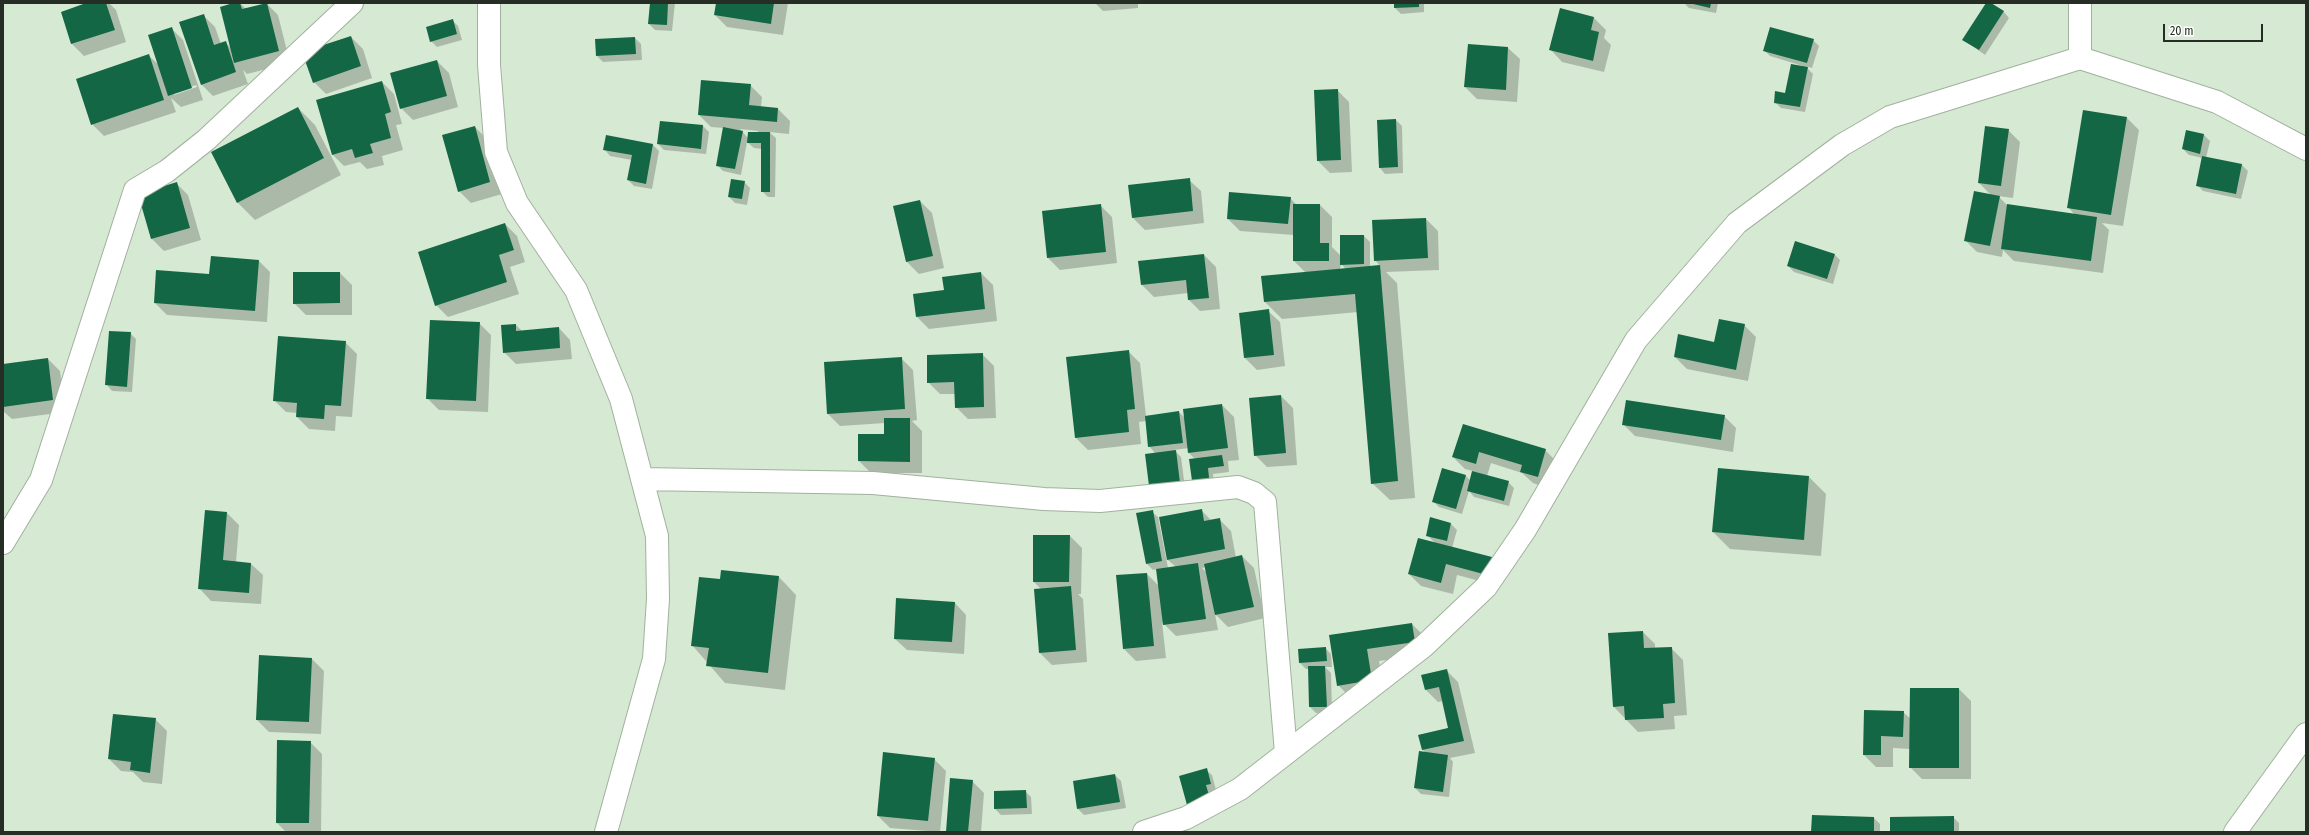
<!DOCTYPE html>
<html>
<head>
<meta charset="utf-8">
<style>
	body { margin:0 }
	#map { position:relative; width:2309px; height:835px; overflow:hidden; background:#d6e9d3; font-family:"Fira Sans Condensed",sans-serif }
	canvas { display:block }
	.frame { position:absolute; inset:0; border:4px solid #262d24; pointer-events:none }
	.scale { position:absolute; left:2163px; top:24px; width:100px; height:18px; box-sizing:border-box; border:2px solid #262d24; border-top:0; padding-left:5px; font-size:12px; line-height:14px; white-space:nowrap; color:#262d24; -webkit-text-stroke:3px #fff; paint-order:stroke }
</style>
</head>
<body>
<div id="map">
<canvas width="2309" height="835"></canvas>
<div class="frame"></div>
<div class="scale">20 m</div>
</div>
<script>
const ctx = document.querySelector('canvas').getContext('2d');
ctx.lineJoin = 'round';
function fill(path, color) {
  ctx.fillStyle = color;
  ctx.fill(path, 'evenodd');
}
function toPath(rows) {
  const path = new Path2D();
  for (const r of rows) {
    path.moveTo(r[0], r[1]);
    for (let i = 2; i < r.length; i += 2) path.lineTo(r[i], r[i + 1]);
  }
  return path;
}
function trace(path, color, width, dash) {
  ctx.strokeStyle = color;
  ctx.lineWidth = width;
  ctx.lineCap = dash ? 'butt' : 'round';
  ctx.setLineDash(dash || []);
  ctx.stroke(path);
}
fill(toPath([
	[89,3,109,3,116,10,126,42,84,56,72,44,62,12],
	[237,3,240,3,246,9,267,4,278,15,290,63,247,74,243,70,248,84,213,96,201,84,203,15,215,27,221,44,226,43,232,49],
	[651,3,675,3,672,31,655,30,649,24],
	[717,3,788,3,783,35,727,27,715,15],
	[1095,3,1138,3,1138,8,1103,11],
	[1395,3,1424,3,1424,12,1401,14,1395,8],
	[1684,3,1718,3,1716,13,1689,8],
	[1987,3,2004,12,2009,18,1985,55,1964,40],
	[1594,18,1606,30,1604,38,1611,45,1604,72,1562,62,1551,50],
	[452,20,458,26,462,40,437,47,431,41],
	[171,28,183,40,203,100,181,107,171,98,176,112,104,136,92,124,149,56,159,65],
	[196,85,197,87,174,95,174,93],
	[351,37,363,49,372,78,326,94,314,82],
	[635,38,641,44,642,60,603,62,597,56,596,40],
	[1813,40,1819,46,1812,68,1805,66,1813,74,1805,112,1781,108,1775,102,1786,94,1803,66,1770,56,1764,50],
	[1508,48,1520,59,1517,102,1477,99,1465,87],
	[437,61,449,73,458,107,413,120,401,108],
	[382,82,394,94,402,124,396,125,403,150,382,156,384,165,367,169,360,162,344,166,332,154],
	[750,85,762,97,761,107,778,109,790,121,789,134,769,132,776,138,775,197,768,197,762,191,762,149,754,148,747,142,741,175,723,171,717,165,724,128,711,127,699,115],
	[740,129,758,131,758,133,748,138],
	[1337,90,1349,102,1352,172,1330,173,1318,161],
	[298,108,315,125,341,175,255,220,238,203,213,152],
	[2127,118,2139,130,2123,226,2102,223,2109,230,2103,273,2014,261,2003,250,2002,257,1977,252,1965,240,1991,195,1979,183,2008,130,2020,142,2013,198,1998,196,2007,205,2075,215,2068,207],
	[1396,120,1402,126,1403,173,1385,174,1380,168],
	[703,126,709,132,706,154,664,150,658,144],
	[475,127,487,139,502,194,471,203,459,191],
	[2187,131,2204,135,2210,141,2206,158,2242,165,2248,171,2241,199,2203,191,2197,185,2203,158,2189,155,2183,149],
	[653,145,659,151,652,189,634,186,628,180,632,160,610,156,605,150],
	[1189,180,1201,191,1204,223,1145,230,1133,218],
	[744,182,750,188,747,205,735,203,729,197],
	[176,183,188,195,201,240,164,251,152,239,139,194],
	[1290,198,1297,205,1320,205,1332,217,1332,247,1341,256,1364,236,1370,242,1370,267,1380,266,1375,260,1426,219,1438,231,1439,270,1386,272,1397,283,1415,498,1390,500,1372,483,1358,312,1282,319,1265,302,1306,273,1294,261,1294,235,1240,231,1228,219],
	[1341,264,1346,269,1340,269],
	[920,201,932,213,944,268,919,274,907,262,894,207],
	[1100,205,1112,217,1117,263,1060,270,1048,258],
	[505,224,517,236,525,262,510,267,519,294,448,317,436,305],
	[1204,255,1216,267,1220,309,1200,311,1188,299,1188,293,1154,297,1142,285],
	[1835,255,1840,260,1833,284,1794,272,1788,266],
	[258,260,270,272,267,322,167,315,155,303,210,275],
	[340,273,352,285,352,315,306,315,294,303],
	[981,273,993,285,997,321,929,329,917,317,914,295,945,291],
	[1268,311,1280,322,1285,366,1257,370,1245,358,1240,314],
	[479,323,491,335,488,412,439,410,427,398],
	[516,325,522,331,559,328,570,340,572,359,516,364,504,352],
	[1744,325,1756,337,1748,381,1687,369,1675,357,1715,343],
	[130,333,136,339,132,392,112,391,107,385],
	[345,342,357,354,352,417,336,416,335,431,309,429,297,417,298,413,286,412,274,400],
	[1128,351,1140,363,1146,416,1179,412,1185,418,1222,405,1234,417,1239,460,1228,461,1229,472,1213,474,1215,491,1196,460,1189,453,1189,448,1174,450,1181,457,1185,488,1149,446,1146,421,1139,422,1141,444,1088,450,1076,438],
	[982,354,994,366,996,418,968,419,956,407,955,394,940,394,928,382],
	[901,358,913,370,917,420,912,421,922,431,922,473,871,473,859,461,859,435,885,435,885,423,840,426,828,414],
	[48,359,60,371,65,412,12,419,3,411,3,365],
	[1281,396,1293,408,1297,465,1267,467,1255,455,1250,399],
	[1724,416,1736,428,1733,452,1635,436,1623,424],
	[1463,425,1545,450,1557,462,1549,489,1533,483,1522,473,1491,463,1487,476,1508,482,1514,488,1509,506,1474,497,1469,491,1462,514,1439,507,1433,501,1443,469,1466,476,1471,481,1473,471,1465,469,1453,457],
	[1719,469,1809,477,1826,494,1821,556,1730,549,1713,532],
	[1201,510,1211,520,1219,519,1231,531,1236,558,1242,556,1254,568,1265,618,1228,627,1215,614,1218,630,1176,636,1162,622,1166,658,1136,661,1124,649,1118,576,1147,574,1159,586,1157,569,1153,570,1147,564,1152,512,1158,517,1168,568,1176,567,1168,560],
	[1206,567,1207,573,1202,568],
	[227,513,239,525,236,562,251,564,263,575,261,604,211,601,200,589],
	[1451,524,1457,530,1452,548,1491,558,1503,570,1499,586,1457,575,1453,594,1421,586,1409,574,1435,543,1427,535],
	[1070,536,1082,548,1081,594,1078,594,1083,599,1087,662,1052,665,1040,653,1041,589,1034,582],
	[779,577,796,595,785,690,725,683,692,645,721,580],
	[955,603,966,615,964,654,907,650,895,639],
	[1412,624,1424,636,1427,654,1379,661,1384,692,1350,697,1338,685,1330,636],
	[1643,632,1655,644,1655,648,1671,648,1683,660,1687,715,1674,716,1675,729,1638,732,1614,707],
	[1325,648,1331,654,1332,667,1325,667,1331,673,1332,712,1316,713,1310,707,1309,669,1306,669,1300,663,1299,650],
	[312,659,324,671,321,734,269,732,257,720],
	[1446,670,1458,682,1475,753,1450,758,1453,762,1449,797,1421,794,1415,788,1426,753,1423,750,1419,735,1449,728,1443,701,1438,702,1426,690],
	[1911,689,1959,689,1971,701,1971,779,1922,779,1910,767,1910,749,1893,748,1893,767,1876,767,1864,755,1865,711,1903,712,1911,719],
	[155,719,167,731,162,784,143,782,133,772,121,771,109,759],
	[310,742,322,754,321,832,286,832,277,823],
	[934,759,946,771,940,832,890,828,878,816],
	[1206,770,1212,775,1216,790,1211,791,1215,804,1194,810],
	[1115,775,1121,781,1126,808,1084,815,1078,809],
	[972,781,984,793,981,832,947,832],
	[1025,791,1031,797,1032,814,1001,815,995,809],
	[1953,817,1959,823,1959,832,1891,832],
	[1874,818,1880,824,1880,832,1812,832]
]), '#0003');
fill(toPath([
	[86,3,106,3,115,30,71,44,61,12],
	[233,3,240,3,242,9,267,3,279,51,234,63,220,7],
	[650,3,668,3,667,25,648,24],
	[716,3,774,3,771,24,714,15],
	[1394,3,1419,3,1419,7,1394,8],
	[1689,3,1711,3,1710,8],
	[1986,3,1991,3,2004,11,1979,50,1962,40],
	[1560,8,1594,17,1591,30,1599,32,1593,61,1549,50],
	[204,14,214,45,226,41,236,72,201,85,179,22],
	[453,19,457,34,430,42,426,27],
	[172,27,192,88,168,96,148,35],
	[1770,27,1814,39,1807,63,1763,51],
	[351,36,361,66,313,83,302,52],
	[635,37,636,54,596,56,595,39],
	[1468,44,1508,47,1506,90,1464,87],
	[149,54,164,100,91,125,76,79],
	[437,60,447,96,400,109,390,73],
	[1791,64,1808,67,1800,107,1774,103,1775,91,1785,93],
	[701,80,751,84,749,105,778,108,777,122,698,115],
	[382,81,391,112,385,114,391,138,370,144,373,153,355,158,352,149,332,155,316,100],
	[1338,89,1341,160,1317,161,1314,90],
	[298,107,324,158,237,203,211,152],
	[2083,110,2127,117,2111,215,2067,208],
	[1396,119,1398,167,1379,168,1377,120],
	[660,121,703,125,701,149,657,144],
	[475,126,490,182,458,192,442,135],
	[1985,126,2009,129,2001,186,1978,183],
	[723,127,743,131,735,169,716,166],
	[2186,130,2204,134,2200,154,2182,149],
	[748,132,770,132,770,192,761,192,761,143,747,143],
	[606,135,653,144,646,184,627,180,632,155,603,150],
	[2202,156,2242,164,2236,194,2196,186],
	[1190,178,1193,211,1132,218,1128,185],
	[731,179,745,181,742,199,728,197],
	[177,182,190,228,151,239,138,194],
	[1974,191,2000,196,1990,246,1964,241],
	[1229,192,1291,197,1288,224,1227,219],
	[920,200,933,256,906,262,893,206],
	[1101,204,1106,252,1047,258,1042,211],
	[1293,204,1320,204,1320,243,1329,243,1329,261,1293,261],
	[2007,204,2097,217,2091,261,2001,249],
	[1426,218,1428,258,1374,261,1372,220],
	[505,223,514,250,499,255,507,282,435,306,418,252],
	[1340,235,1364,235,1364,264,1340,265],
	[1795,241,1835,254,1827,279,1787,266],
	[1204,254,1209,298,1188,300,1186,280,1141,285,1138,261],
	[211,256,259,260,255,311,154,303,156,270,209,274],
	[1380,265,1398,481,1371,484,1355,294,1264,302,1261,276],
	[293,272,340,272,340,303,293,304],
	[981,272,985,309,916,317,913,294,944,290,942,277],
	[1269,309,1274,355,1244,358,1239,313],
	[1719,319,1745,324,1736,370,1674,357,1678,334,1714,342],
	[430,320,480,322,476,401,426,399],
	[516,324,516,331,559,327,560,348,503,353,501,325],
	[109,331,131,332,127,387,105,385],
	[278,336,346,341,341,406,325,405,324,419,296,417,297,403,273,401],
	[1129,350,1135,409,1127,410,1129,432,1075,438,1066,357],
	[983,353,984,407,955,408,954,382,927,383,927,355],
	[902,357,905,409,827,414,824,362],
	[48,358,53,400,3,407,3,364],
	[1281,395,1286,453,1254,456,1249,398],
	[1626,400,1725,415,1721,440,1622,425],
	[1222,404,1228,448,1188,453,1183,409],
	[1179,411,1183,443,1148,447,1145,416],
	[884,418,910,418,910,462,858,461,858,434,884,434],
	[1463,424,1546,449,1538,477,1520,472,1522,465,1479,452,1476,464,1452,457],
	[1176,450,1180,483,1149,486,1145,454],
	[1222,455,1224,466,1208,468,1210,486,1193,488,1189,459],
	[1442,468,1466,475,1456,509,1432,502],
	[1718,468,1809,476,1804,540,1712,532],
	[1472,471,1509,481,1504,501,1467,491],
	[1202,509,1204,521,1220,518,1225,549,1167,560,1159,517],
	[205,510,227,512,223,560,251,563,249,593,198,589],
	[1153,510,1162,561,1146,564,1136,513],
	[1430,517,1451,523,1447,541,1426,536],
	[1033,535,1070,535,1069,582,1033,582],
	[1418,538,1492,557,1487,575,1446,564,1441,583,1408,574],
	[1242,555,1254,607,1215,615,1204,564],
	[1198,563,1206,619,1163,625,1156,569],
	[721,570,779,576,768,673,706,666,709,648,691,646,699,577,720,579],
	[1147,573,1154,646,1123,649,1116,575],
	[1071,586,1076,650,1039,653,1034,589],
	[896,598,955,602,952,642,894,639],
	[1412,623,1415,642,1367,649,1372,680,1337,686,1329,635],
	[1643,631,1644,648,1672,647,1675,703,1663,704,1664,718,1625,720,1624,706,1613,707,1608,633],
	[1326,647,1327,661,1299,663,1298,649],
	[259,655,312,658,309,722,256,720],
	[1308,666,1325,666,1327,707,1309,707],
	[1447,669,1464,741,1422,750,1418,735,1448,728,1439,687,1425,690,1421,675],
	[1910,688,1959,688,1959,768,1909,768],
	[1864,710,1904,711,1903,737,1881,736,1881,755,1863,755],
	[113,714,156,718,150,773,130,770,131,762,108,759],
	[277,740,311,741,309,823,276,823],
	[1419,751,1448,755,1443,792,1414,788],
	[883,752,935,758,928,821,877,816],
	[1207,768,1211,784,1206,785,1210,799,1187,805,1179,776],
	[1115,774,1120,802,1077,809,1073,781],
	[950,778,973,780,968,832,946,832],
	[1026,790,1027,808,994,809,994,791],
	[1812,815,1874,817,1874,832,1811,832],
	[1954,816,1954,832,1890,832,1890,817]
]), '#146744');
const minor = toPath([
	[489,3,489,65,496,152,517,203,576,290,621,399,657,536,658,599,654,659,606,832],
	[2080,3,2080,58,2217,102,2306,149],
	[642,479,873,483,1044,499,1100,501,1238,487,1254,493,1265,502,1286,753],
	[3,543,41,480,135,190,167,171,206,140,352,3],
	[1144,832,1186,818,1240,789,1424,646,1486,587,1525,530,1636,340,1737,223,1842,145,1890,117,2080,58],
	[2235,832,2306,734]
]);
trace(minor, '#a0b29d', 24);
trace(minor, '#fff', 22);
</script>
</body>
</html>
